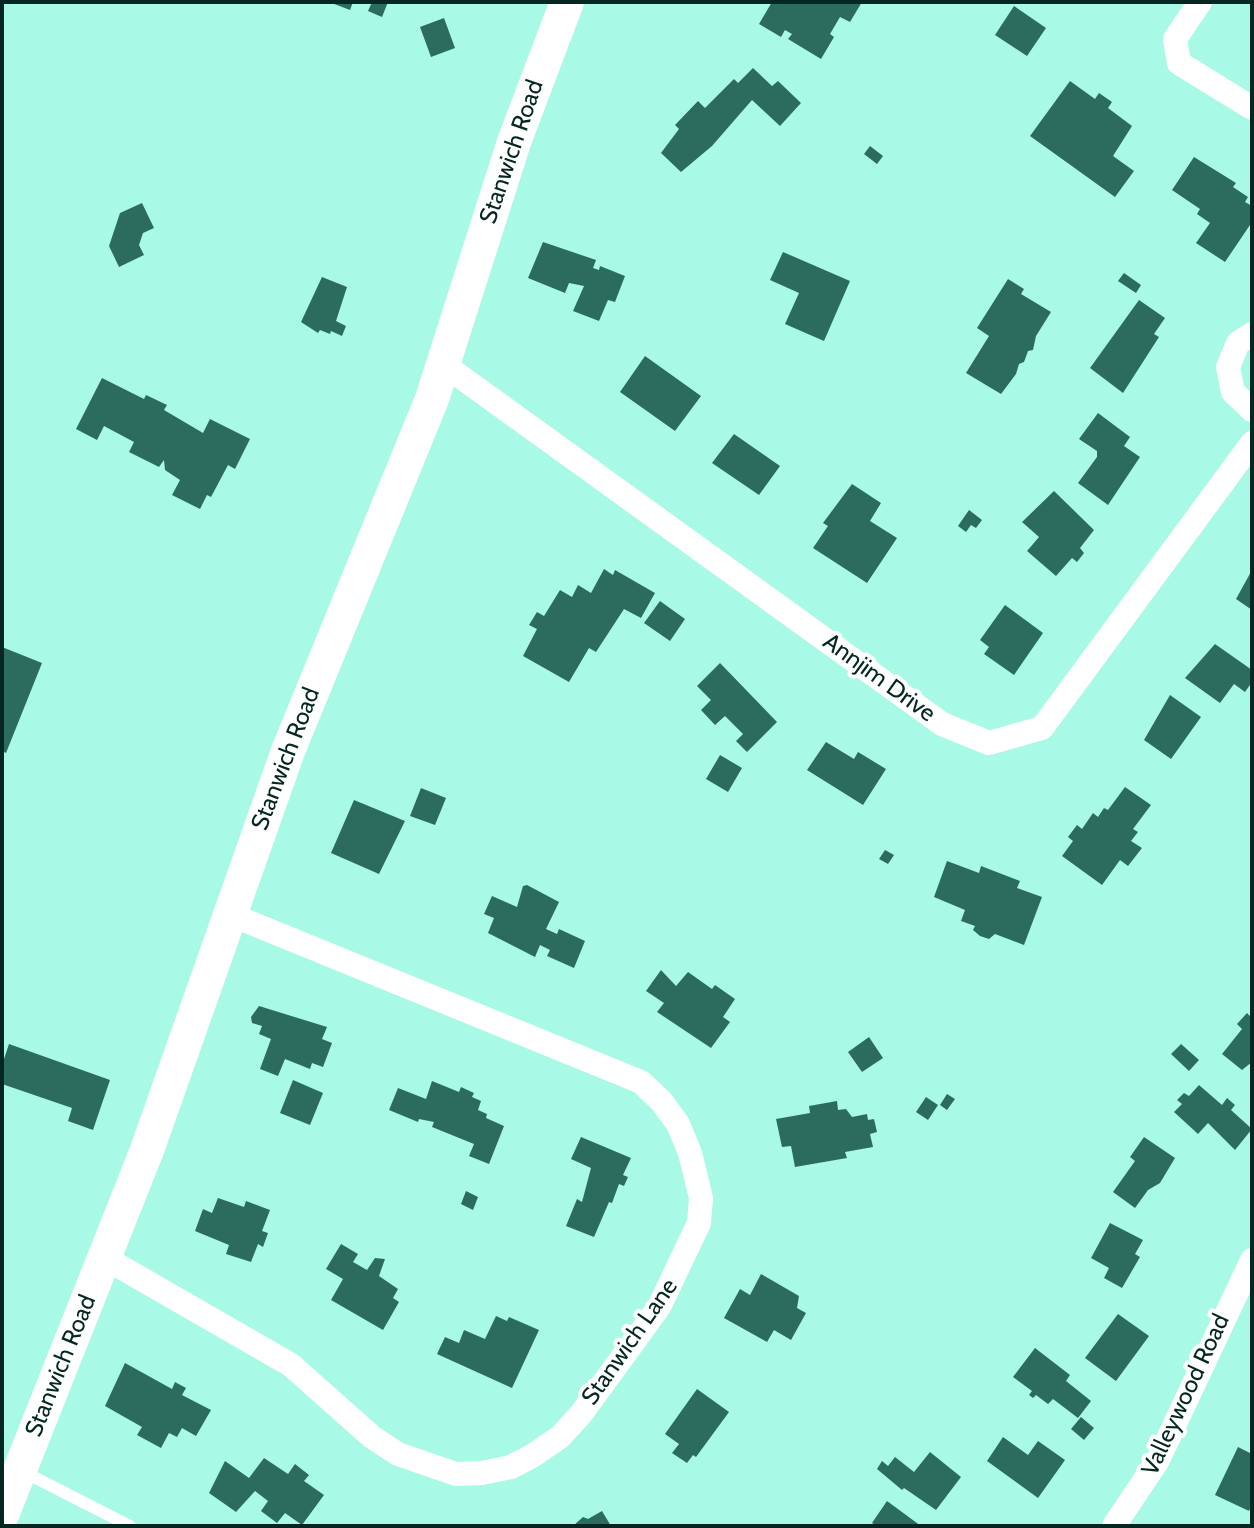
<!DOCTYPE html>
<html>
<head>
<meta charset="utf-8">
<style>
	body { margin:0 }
	#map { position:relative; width:1254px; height:1528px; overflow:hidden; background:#a8f9e5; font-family:Cabin,sans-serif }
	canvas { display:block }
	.frame { position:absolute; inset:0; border:4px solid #042821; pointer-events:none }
</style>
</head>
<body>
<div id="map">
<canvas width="1254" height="1528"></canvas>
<div class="frame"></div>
</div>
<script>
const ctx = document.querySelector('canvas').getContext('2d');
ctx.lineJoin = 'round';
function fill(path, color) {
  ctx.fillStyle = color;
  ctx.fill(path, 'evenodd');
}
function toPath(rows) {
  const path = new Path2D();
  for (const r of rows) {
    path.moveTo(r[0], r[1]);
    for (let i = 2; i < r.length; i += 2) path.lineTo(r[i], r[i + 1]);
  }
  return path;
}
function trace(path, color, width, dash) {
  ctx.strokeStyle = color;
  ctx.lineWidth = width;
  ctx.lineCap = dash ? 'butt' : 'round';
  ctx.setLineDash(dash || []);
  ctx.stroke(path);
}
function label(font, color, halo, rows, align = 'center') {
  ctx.font = font + ' Cabin,sans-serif';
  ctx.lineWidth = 8;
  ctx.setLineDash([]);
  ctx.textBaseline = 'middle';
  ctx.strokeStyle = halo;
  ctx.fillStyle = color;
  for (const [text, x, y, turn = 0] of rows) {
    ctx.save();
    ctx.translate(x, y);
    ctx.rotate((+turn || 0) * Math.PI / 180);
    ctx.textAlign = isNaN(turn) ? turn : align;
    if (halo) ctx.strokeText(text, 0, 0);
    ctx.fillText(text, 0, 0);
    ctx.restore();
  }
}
fill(toPath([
	[329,2,353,2,350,10],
	[372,2,388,2,382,17,368,11],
	[772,2,862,2,850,22,840,17,830,34,834,37,821,59,788,39,792,34,785,30,781,37,759,24],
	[1014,6,1046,28,1027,56,995,35],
	[444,18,455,48,431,57,420,27],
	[753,68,772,86,778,81,801,103,780,126,752,100,712,146,681,172,661,153,679,129,675,125,698,101,705,108,734,79,738,83],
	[1070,81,1095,99,1099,93,1112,102,1108,108,1132,126,1113,156,1134,171,1115,197,1030,136],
	[870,146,883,156,877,164,864,154],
	[1194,157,1236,183,1233,187,1248,197,1245,202,1252,206,1252,222,1225,262,1196,243,1210,223,1197,214,1200,209,1172,190],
	[142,203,154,228,143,233,139,245,144,255,119,267,109,246,120,213],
	[543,242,596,260,593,268,599,270,600,266,625,276,615,302,608,300,599,321,573,311,584,286,569,283,565,293,528,278],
	[783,252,850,281,824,341,785,324,799,293,770,280],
	[1124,273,1141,285,1136,293,1118,281],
	[322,277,347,287,336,321,346,326,342,336,331,331,330,334,320,330,318,333,301,322],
	[1008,279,1024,289,1021,294,1051,312,1036,336,1033,350,1028,351,1024,362,1019,364,1016,374,1001,394,966,373,989,336,977,328],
	[1139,300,1165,318,1154,334,1159,337,1123,393,1090,368],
	[645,356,701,396,675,431,620,392],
	[102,378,144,399,146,395,167,405,164,410,203,433,210,419,250,439,235,469,228,465,211,497,207,495,200,509,172,495,180,480,165,470,164,460,159,467,129,452,134,442,104,426,97,440,76,429],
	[1098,413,1130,437,1124,446,1140,457,1108,505,1078,483,1097,457,1097,451,1079,439],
	[734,434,780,466,759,495,712,463],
	[852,484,881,503,870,521,897,538,867,583,813,548,828,526,823,523],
	[1054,491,1094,530,1080,548,1084,553,1077,562,1072,558,1056,576,1027,551,1039,537,1022,522],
	[969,510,982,520,976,528,971,525,966,532,958,526],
	[604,569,613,575,615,570,655,593,641,618,624,609,596,652,589,648,569,682,523,656,537,629,529,625,537,612,544,616,560,590,572,597,578,585,591,593],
	[1252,570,1252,610,1236,599],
	[660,601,685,619,670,641,644,623],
	[1005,605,1043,633,1014,675,984,654,989,647,980,640],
	[1215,644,1252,670,1252,682,1245,692,1234,684,1220,703,1185,678],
	[2,647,42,663,6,753,2,751],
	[720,663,777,722,747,752,736,741,743,734,725,716,715,725,701,710,711,700,697,686],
	[1170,695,1201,717,1171,759,1144,740],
	[826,742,854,759,858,752,886,769,863,805,807,770],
	[720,755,742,768,728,792,706,779],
	[1125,787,1151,805,1133,829,1138,832,1131,841,1142,848,1128,866,1120,860,1102,885,1062,856,1073,841,1068,837,1077,825,1082,829,1093,813,1098,817,1104,808,1108,810],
	[421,788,446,798,435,825,410,816],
	[354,800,405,821,379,874,331,853],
	[885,850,894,855,888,864,879,859],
	[947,861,979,873,981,866,1020,881,1017,888,1042,897,1024,945,995,934,989,939,980,936,973,930,975,926,961,921,965,910,934,897],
	[527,885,559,902,546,929,557,934,559,929,585,941,574,968,547,956,550,950,540,945,535,957,488,933,494,918,484,914,492,896,517,907,523,886],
	[661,970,676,986,688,972,712,989,715,985,735,999,723,1017,730,1022,711,1048,657,1012,664,1003,646,991],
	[259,1006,327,1027,322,1039,332,1043,323,1067,312,1063,310,1069,285,1059,278,1076,260,1069,271,1039,259,1034,262,1026,252,1023,251,1017],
	[1247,1013,1252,1018,1252,1062,1242,1070,1222,1054,1242,1029,1237,1024],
	[869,1037,883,1058,862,1072,848,1052],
	[9,1044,110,1080,93,1130,68,1121,72,1108,2,1084,2,1065],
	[1181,1044,1199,1060,1189,1071,1171,1054],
	[293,1080,323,1093,310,1125,280,1113],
	[432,1081,459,1092,461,1087,474,1093,472,1097,481,1101,478,1110,487,1114,486,1118,504,1126,489,1164,469,1156,474,1144,432,1127,434,1122,419,1119,418,1122,389,1110,398,1088,426,1099],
	[1199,1085,1222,1105,1227,1098,1235,1105,1231,1110,1252,1129,1235,1150,1208,1123,1198,1134,1174,1112,1182,1104,1177,1100,1184,1093,1189,1096],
	[947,1094,955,1099,947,1110,940,1105],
	[926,1097,938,1105,928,1120,916,1112],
	[837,1101,838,1110,846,1109,852,1117,867,1114,868,1120,874,1119,877,1132,870,1134,873,1147,845,1152,847,1158,795,1167,791,1146,782,1147,776,1119,810,1113,809,1106],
	[581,1137,631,1158,623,1175,628,1177,624,1186,619,1184,612,1203,609,1202,594,1237,566,1226,577,1199,582,1202,591,1168,571,1159],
	[1144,1137,1175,1158,1160,1183,1148,1190,1135,1208,1113,1192,1135,1161,1130,1157],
	[466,1191,478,1197,473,1210,461,1204],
	[218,1198,244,1207,246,1201,270,1210,262,1231,268,1233,263,1247,258,1244,251,1262,226,1254,229,1245,195,1231,203,1209,212,1213],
	[1110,1223,1143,1240,1135,1254,1140,1257,1122,1288,1104,1278,1109,1268,1091,1258],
	[341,1244,358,1254,353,1262,367,1270,375,1258,385,1259,379,1276,398,1289,393,1298,399,1302,383,1330,331,1300,343,1279,326,1269],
	[761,1274,799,1296,797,1308,806,1313,791,1340,774,1330,767,1342,724,1318,740,1289,750,1295],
	[1118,1314,1149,1336,1116,1381,1085,1358],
	[496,1316,507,1321,509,1317,539,1330,512,1388,437,1354,445,1337,459,1343,464,1330,485,1339],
	[1035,1348,1070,1375,1066,1381,1091,1401,1078,1418,1053,1399,1048,1404,1036,1395,1033,1398,1029,1395,1032,1391,1013,1377],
	[125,1363,172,1389,175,1382,186,1388,182,1395,211,1410,196,1436,182,1428,177,1437,169,1433,161,1448,137,1435,142,1427,105,1406],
	[697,1389,729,1412,696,1457,693,1455,687,1463,672,1453,679,1444,665,1434],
	[1081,1417,1094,1428,1084,1440,1071,1429],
	[1003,1437,1028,1455,1038,1441,1065,1460,1038,1498,987,1461],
	[1238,1447,1252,1454,1252,1504,1249,1511,1215,1495],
	[930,1452,961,1477,936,1510,904,1488,902,1490,877,1469,882,1461,888,1466,895,1457,914,1472],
	[264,1458,288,1474,295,1464,309,1475,304,1481,324,1495,302,1525,285,1513,277,1523,261,1511,268,1501,255,1491,236,1512,209,1493,225,1461,249,1478],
	[887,1501,921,1526,877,1526,872,1523],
	[602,1511,611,1526,573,1526,583,1517,588,1519]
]), '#2c6c5e');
trace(toPath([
	[22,1471,130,1526]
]), '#fff', 12);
trace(toPath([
	[1200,2,1175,39,1179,63,1252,108],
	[1252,334,1238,343,1228,367,1233,392,1252,410],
	[443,364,942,724,989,743,1042,728,1252,443],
	[105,1258,291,1365,372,1437,398,1454,456,1474,482,1473,511,1467,532,1456,560,1437,581,1414,659,1307,699,1223,701,1198,690,1153,678,1124,662,1102,641,1082,229,914],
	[1114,1526,1158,1460,1252,1260]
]), '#fff', 24);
trace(toPath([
	[2,1515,147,1150,288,751,432,399,514,142,567,2]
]), '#fff', 34);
label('24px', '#042821', '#fff', [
	["Stanwich Road",512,152,-71],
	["Annjim Drive",879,678,36],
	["Stanwich Road",286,759,-69],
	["Stanwich Lane",630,1342,-55],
	["Stanwich Road",61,1366,-68],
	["Valleywood Road",1186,1395,-65]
]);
</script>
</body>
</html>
